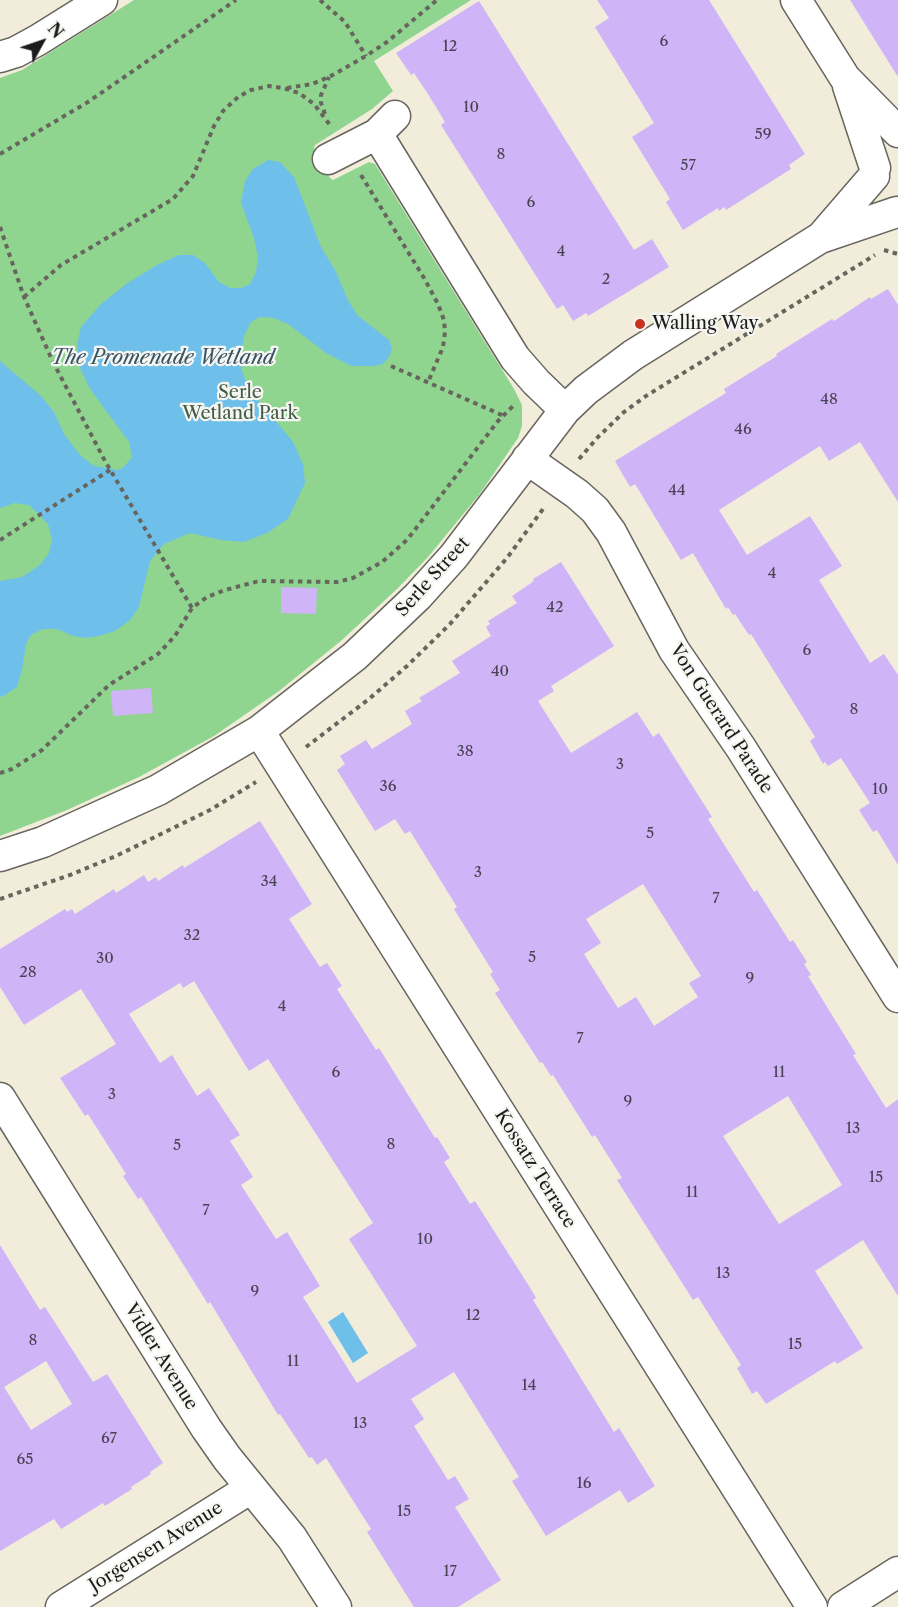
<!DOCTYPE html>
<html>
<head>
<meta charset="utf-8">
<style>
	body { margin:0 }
	#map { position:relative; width:898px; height:1607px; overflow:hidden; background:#f2ecda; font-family:"Libre Caslon Text",serif }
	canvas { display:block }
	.north { position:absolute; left:12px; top:12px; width:60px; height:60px; -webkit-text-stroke:4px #f6f6f2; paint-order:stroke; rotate:50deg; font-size:16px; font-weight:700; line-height:24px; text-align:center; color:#1c1c1c }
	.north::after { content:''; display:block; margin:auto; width:21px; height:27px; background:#1c1c1c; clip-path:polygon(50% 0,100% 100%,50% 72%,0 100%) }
</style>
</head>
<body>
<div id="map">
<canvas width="898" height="1607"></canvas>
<div class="north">N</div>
</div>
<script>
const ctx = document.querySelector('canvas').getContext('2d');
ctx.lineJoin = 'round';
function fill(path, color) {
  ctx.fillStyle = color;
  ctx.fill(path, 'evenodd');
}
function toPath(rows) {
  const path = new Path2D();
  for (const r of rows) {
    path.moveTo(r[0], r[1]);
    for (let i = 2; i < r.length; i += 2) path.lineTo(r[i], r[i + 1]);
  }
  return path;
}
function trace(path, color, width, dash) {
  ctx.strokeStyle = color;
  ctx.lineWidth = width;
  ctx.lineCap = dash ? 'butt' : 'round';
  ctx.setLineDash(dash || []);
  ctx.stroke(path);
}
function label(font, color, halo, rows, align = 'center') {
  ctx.font = font + ' "Libre Caslon Text",serif';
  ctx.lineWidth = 4.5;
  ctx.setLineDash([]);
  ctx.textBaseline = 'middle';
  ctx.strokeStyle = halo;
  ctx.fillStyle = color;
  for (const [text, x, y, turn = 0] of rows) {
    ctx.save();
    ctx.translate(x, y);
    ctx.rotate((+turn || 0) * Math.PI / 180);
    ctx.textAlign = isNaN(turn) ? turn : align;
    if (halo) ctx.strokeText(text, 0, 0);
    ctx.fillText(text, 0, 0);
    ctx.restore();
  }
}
fill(toPath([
	[134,0,471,0,374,61,393,91,372,109,315,145,314,148,330,178,333,180,369,162,375,164,514,389,522,405,522,426,518,438,479,495,428,557,398,588,342,640,279,691,214,736,139,777,67,810,0,836,0,78,22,70]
]), '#8fd590');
fill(toPath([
	[268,160,280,162,294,177,321,247,335,270,348,300,357,315,389,340,392,349,389,357,383,364,374,366,351,366,326,353,288,324,273,318,260,317,251,322,244,336,241,354,242,371,249,389,293,442,303,464,305,483,288,519,267,533,244,542,221,540,190,533,164,544,150,561,139,607,130,620,115,631,99,636,85,638,73,636,57,629,43,629,31,635,26,644,22,670,17,687,5,695,0,697,0,581,22,577,40,565,49,553,52,540,48,524,29,505,15,503,0,508,0,361,41,396,54,412,64,434,80,455,94,466,118,470,124,467,132,457,129,442,90,389,78,364,77,345,81,327,100,305,126,284,157,265,179,255,193,255,205,263,219,282,230,288,241,288,250,284,256,272,258,258,254,238,241,203,245,181,253,169],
	[343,1312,368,1353,353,1363,328,1322]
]), '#6ec0ea');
fill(toPath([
	[597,0,709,0,805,154,789,165,791,169,726,210,724,207,719,211,718,208,683,230,666,202,670,199,632,137,654,123,595,27,609,18],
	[850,0,898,0,898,77],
	[479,1,634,250,652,239,669,267,588,316,586,313,573,321,563,305,557,309,441,125,445,122,428,94,414,73,411,75,396,53],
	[888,289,898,305,898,502,860,442,829,461,820,446,719,510,747,555,810,516,842,566,819,580,870,663,884,654,898,675,898,865,877,830,873,832,859,810,870,803,841,758,828,766,825,762,823,764,810,741,815,737,751,634,749,635,735,614,733,615,728,607,726,609,693,553,681,560,635,484,630,487,615,461,726,393,724,389,777,356,776,354,832,319,834,321,870,297,871,299],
	[561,562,614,646,551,686,554,691,538,701,571,753,637,712,653,737,659,733,712,817,708,819,754,892,757,890,790,942,793,940,807,962,804,964,811,975,808,976,856,1054,853,1055,886,1108,898,1099,898,1296,863,1240,815,1271,863,1348,837,1364,835,1361,766,1404,757,1391,752,1394,737,1368,741,1365,698,1297,693,1300,617,1180,622,1178,595,1135,592,1137,553,1075,551,1076,542,1062,540,1063,495,993,500,990,490,974,493,972,454,909,457,907,410,831,405,834,395,819,375,831,337,770,345,764,340,756,366,740,372,749,412,724,405,711,422,701,419,698,460,673,452,661,491,636,486,627,490,624,488,621,517,603,512,596,534,581,533,579],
	[643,884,701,976,689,983,698,997,654,1026,636,997,618,1008,584,954,601,943,586,919],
	[788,1096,842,1185,779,1224,723,1136],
	[281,587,317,588,316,614,281,613],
	[151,688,153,713,113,716,111,691],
	[260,821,312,904,289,919,320,967,327,963,342,986,337,989,376,1050,379,1048,435,1138,437,1137,450,1158,444,1162,470,1204,475,1201,529,1286,536,1298,533,1300,614,1432,619,1428,655,1486,628,1503,620,1490,546,1536,512,1481,519,1477,454,1372,411,1399,424,1419,414,1426,448,1480,455,1476,469,1499,455,1507,501,1580,458,1607,414,1607,367,1532,371,1529,326,1458,317,1465,312,1457,309,1458,280,1414,278,1415,210,1302,208,1304,141,1197,138,1199,123,1176,126,1174,88,1114,85,1116,60,1078,116,1044,81,989,24,1025,0,987,0,949,65,909,67,912,72,909,75,914,114,889,116,893,144,875,148,882,156,877,158,881,183,865,184,868],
	[194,981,249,1071,268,1059,373,1223,349,1239,417,1346,357,1383,303,1297,320,1286,287,1232,276,1239,241,1185,253,1177,230,1141,240,1135,209,1088,197,1096,172,1055,160,1063,129,1014,180,983,183,988],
	[0,1245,40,1310,45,1307,93,1382,107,1374,163,1463,150,1472,151,1474,131,1487,132,1489,105,1506,103,1503,61,1529,54,1519,0,1551],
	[46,1361,72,1404,31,1430,4,1387]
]), '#d0b4f8');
const street = toPath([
	[796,0,845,78,898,132],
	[0,57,16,52,38,40,102,0],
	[848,86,875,168],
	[377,134,515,358,536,382,565,410],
	[328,159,377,134,395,116],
	[824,234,874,176],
	[527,459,577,494,595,510,611,532,674,650,741,748,898,997],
	[259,731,812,1607],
	[0,856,43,842,158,790,259,731,355,656,418,596,454,556,565,410,586,390,633,355,820,238,897,212],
	[0,1098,206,1428,227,1458,292,1538,336,1607],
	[61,1607,251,1488],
	[843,1607,898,1572]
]);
trace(street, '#67655e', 33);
trace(toPath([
	[320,0,345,22,366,56],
	[287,88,312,84,329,77,366,56,387,42,437,0],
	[325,114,321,103,321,95,329,77],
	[0,154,88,102,236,0],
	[361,175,424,278,438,304,444,320,445,332,443,347,428,382],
	[0,227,24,297,53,362,105,461,192,608],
	[884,250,898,254],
	[24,297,61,265,173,199,193,176,214,126,223,111,238,97,251,90,269,86,283,88,299,93,314,104,330,125],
	[391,366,504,416],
	[579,459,598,437,624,412,646,396,875,255],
	[0,540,110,470],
	[306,747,369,699,407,666,450,624,507,558,543,509],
	[0,773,12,769,42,750,109,685,158,654,175,636,192,608,207,597,225,590,259,581,337,582,353,578,382,562,407,540,498,421,515,404],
	[0,899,70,875,116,856,210,810,256,782]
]), '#67655e', 4, [4.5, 4.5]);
trace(street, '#fff', 30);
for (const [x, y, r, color] of [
	[640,324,6,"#c8321e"]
]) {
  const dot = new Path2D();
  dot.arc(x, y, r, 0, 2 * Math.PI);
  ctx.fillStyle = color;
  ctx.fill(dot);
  trace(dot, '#f6f6f2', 2);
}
label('15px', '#494253', null, [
	["6",664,42],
	["12",450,47],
	["10",471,108],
	["59",763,135],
	["8",501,155],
	["57",688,166],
	["6",531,203],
	["4",561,252],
	["2",606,280],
	["48",829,400],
	["46",743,430],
	["44",677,491],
	["4",772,574],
	["42",555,608],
	["6",807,651],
	["40",500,672],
	["8",854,710],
	["38",465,752],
	["3",620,765],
	["36",388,787],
	["10",880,790],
	["5",650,834],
	["3",478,873],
	["34",269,882],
	["7",716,899],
	["32",192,936],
	["5",532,958],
	["30",105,959],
	["28",28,973],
	["9",750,979],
	["4",282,1007],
	["7",580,1039],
	["6",336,1073],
	["11",779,1073],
	["3",112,1095],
	["9",628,1102],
	["13",853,1129],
	["8",391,1145],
	["5",177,1146],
	["15",876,1178],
	["11",692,1193],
	["7",206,1211],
	["10",425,1240],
	["13",723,1274],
	["9",255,1292],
	["12",473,1316],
	["8",33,1341],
	["15",795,1345],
	["11",293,1362],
	["14",529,1386],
	["13",360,1424],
	["67",109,1439],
	["65",25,1460],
	["16",584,1484],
	["15",404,1512],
	["17",450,1572]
]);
label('18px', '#1c1c1c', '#f6f6f2', [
	["Walling Way",652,324]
], 'left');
label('18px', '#445d45', '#f6f6f2', [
	["Serle",240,393],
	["Wetland Park",240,414]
]);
label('18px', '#1c1c1c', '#f6f6f2', [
	["Serle Street",433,577,-48],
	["Von Guerard Parade",721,719,57],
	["Kossatz Terrace",535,1169,58],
	["Vidler Avenue",161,1357,58],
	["Jorgensen Avenue",156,1547,-32]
]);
label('italic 20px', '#395564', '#f6f6f2', [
	["The Promenade Wetland",163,358]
]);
</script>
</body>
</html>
